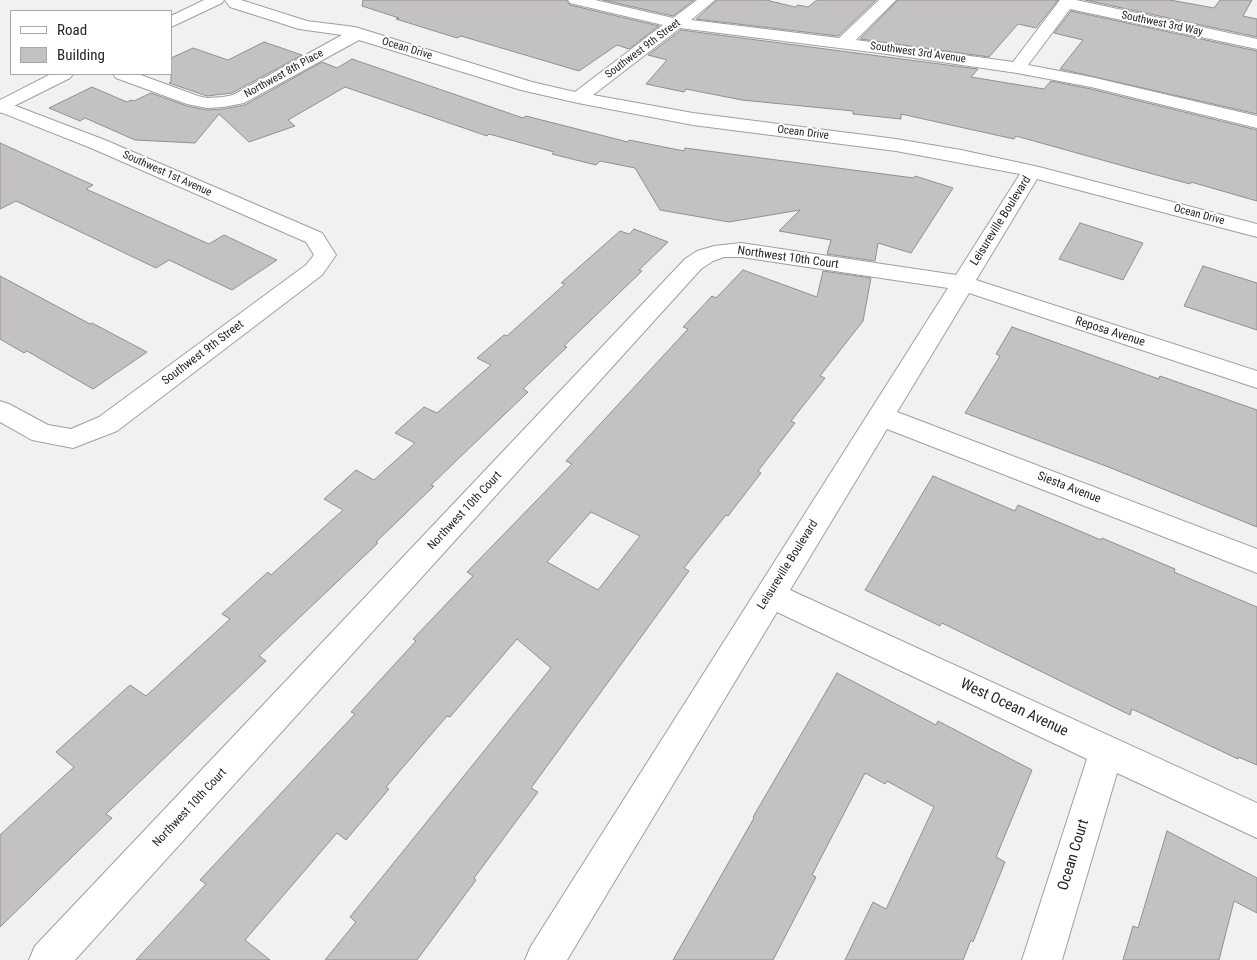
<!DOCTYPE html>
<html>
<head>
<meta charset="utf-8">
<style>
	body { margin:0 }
	#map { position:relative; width:1257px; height:960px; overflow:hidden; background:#f1f1f4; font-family:"Roboto Condensed",sans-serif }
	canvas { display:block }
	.legend { position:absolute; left:10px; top:10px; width:162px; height:65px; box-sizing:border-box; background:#fff; border:1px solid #a8a8a8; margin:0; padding:6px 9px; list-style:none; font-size:15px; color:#252526 }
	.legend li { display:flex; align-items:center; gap:10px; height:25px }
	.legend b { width:25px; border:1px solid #a8a8a8 }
</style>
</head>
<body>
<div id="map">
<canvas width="1257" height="960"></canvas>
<ul class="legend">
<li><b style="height:6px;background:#fff"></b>Road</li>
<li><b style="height:14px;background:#c4c1c2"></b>Building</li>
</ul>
</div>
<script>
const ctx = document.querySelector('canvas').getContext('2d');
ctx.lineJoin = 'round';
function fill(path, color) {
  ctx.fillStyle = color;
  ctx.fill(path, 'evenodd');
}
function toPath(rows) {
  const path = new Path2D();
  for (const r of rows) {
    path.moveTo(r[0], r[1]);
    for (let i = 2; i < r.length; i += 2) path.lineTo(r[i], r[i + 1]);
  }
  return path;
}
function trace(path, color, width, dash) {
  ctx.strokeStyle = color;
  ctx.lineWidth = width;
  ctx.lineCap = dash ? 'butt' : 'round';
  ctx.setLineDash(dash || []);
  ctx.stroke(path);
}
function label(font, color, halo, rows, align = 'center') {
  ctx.font = font + ' "Roboto Condensed",sans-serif';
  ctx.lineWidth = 4;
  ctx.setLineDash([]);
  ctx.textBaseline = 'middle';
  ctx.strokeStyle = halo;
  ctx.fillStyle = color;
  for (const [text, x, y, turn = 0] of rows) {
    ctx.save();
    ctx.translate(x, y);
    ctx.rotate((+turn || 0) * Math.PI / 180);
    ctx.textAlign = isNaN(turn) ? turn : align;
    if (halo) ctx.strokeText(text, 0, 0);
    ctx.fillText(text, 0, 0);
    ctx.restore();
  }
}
const building = toPath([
	[363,0,566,0,570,5,659,26,629,49,617,45,579,71,461,36,457,38,396,19,399,18,362,6,363,0],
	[603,0,694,0,673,16,603,0],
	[717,0,766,0,795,7,798,5,808,7,817,0,876,0,838,36,696,19,717,0],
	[898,0,1058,0,1036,28,1018,24,989,57,860,39,898,0],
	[1085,0,1170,0,1214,8,1220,0,1252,0,1243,16,1257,19,1257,37,1085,0],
	[1071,11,1257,51,1257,114,1060,69,1083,40,1054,33,1071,11],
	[681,30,978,69,971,77,1044,89,1051,81,1091,89,1257,130,1257,201,1191,182,1190,184,1138,170,1016,136,1014,139,901,114,901,119,853,114,853,111,742,100,686,89,684,92,646,84,667,60,648,55,681,30],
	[264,42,302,55,232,93,207,96,169,83,171,82,171,58,193,48,228,60,264,42],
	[352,59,523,118,526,116,628,142,629,140,684,151,685,148,914,178,915,176,953,188,911,253,878,243,875,261,827,254,831,240,779,231,800,210,729,222,660,210,635,168,600,161,596,165,552,154,554,152,489,134,487,136,345,87,288,120,295,126,249,142,219,114,195,143,135,140,85,118,80,121,49,108,92,87,127,102,131,100,134,101,151,93,187,106,207,110,223,109,245,105,322,62,337,68,352,59],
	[0,143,93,185,86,189,209,244,224,235,277,260,232,290,169,260,156,268,16,201,0,209,0,143],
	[1080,223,1143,243,1123,280,1059,259,1080,223],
	[634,229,668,242,639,270,642,271,564,346,567,347,523,389,528,392,431,485,434,486,376,542,378,543,259,656,266,661,106,814,112,818,0,927,0,835,74,767,56,752,130,685,146,696,230,619,222,614,268,572,271,575,343,510,324,499,356,470,374,480,415,443,395,433,424,407,437,413,491,365,477,358,504,335,507,336,565,284,561,283,620,231,629,234,634,229],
	[1203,266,1257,283,1257,330,1184,306,1203,266],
	[743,270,817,297,823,271,871,278,863,321,820,376,825,378,791,421,795,423,758,471,761,473,728,516,726,515,684,568,689,571,531,788,538,792,474,878,476,880,417,960,325,960,356,922,350,917,551,668,517,639,450,717,447,716,386,787,389,789,346,840,337,833,245,940,270,960,136,960,206,884,200,880,355,714,351,712,416,641,413,639,473,576,467,572,572,464,566,461,688,329,683,327,712,296,716,298,743,270],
	[591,512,640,536,598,590,547,562,591,512],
	[0,276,90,324,92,323,147,352,93,389,27,351,24,353,0,339,0,276],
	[1012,327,1159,379,1160,376,1257,410,1257,527,1111,468,965,413,1000,356,996,354,1012,327],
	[933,476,1015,511,1018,505,1101,540,1102,538,1175,569,1174,572,1257,607,1257,765,1238,757,1238,759,1132,709,1130,715,942,623,940,626,865,590,933,476],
	[837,673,936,725,938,721,1032,770,996,857,1005,862,973,942,971,940,963,960,845,960,873,902,886,909,934,807,887,781,885,784,865,773,812,875,816,877,773,960,673,960,754,818,753,817,837,673],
	[1167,831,1257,878,1257,913,1234,901,1219,960,1123,960,1133,926,1138,928,1167,831]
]);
fill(building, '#c4c1c2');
trace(building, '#918e8f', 1);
const minor = toPath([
	[225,0,241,0,307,21,355,27,532,82,575,92,663,25,570,3,568,0,595,0,673,18,697,0,715,0,691,20,839,38,879,0,896,0,856,40,1013,62,1060,0,1076,0,1257,39,1257,49,1070,9,1028,65,1091,77,1257,116,1257,128,1091,87,1017,73,887,54,680,28,593,95,693,113,896,139,961,150,1039,167,1257,224,1257,237,1037,179,976,280,1257,371,1257,388,969,293,897,412,1257,549,1257,573,887,429,790,590,1257,803,1257,838,1117,773,1062,960,1022,960,1087,759,777,612,567,960,525,960,531,946,948,288,741,257,724,257,713,261,701,269,75,960,29,960,35,946,685,259,697,251,714,246,741,243,956,275,1020,174,896,151,693,125,578,103,521,90,359,40,244,103,223,107,207,108,187,104,116,78,113,74,138,74,198,96,207,98,223,97,233,95,342,35,299,29,230,7,225,0],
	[0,100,105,140,322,233,336,255,322,275,117,431,73,448,32,440,0,422,0,401,9,404,48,425,71,429,99,417,306,265,314,255,306,242,91,148,0,112,0,100]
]);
const tertiary = toPath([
	[204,0,224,0,222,3,171,27,171,16,204,0],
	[51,74,73,74,70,78,0,113,0,100,51,74]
]);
trace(minor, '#9f9fa1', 2);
trace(tertiary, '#9f9fa1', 2);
fill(minor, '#fff');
fill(tertiary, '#fff');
label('11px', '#252526', '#fff', [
	["Southwest 3rd Way",1162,24,12],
	["Ocean Drive",407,49,17],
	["Southwest 9th Street",643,49,-37],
	["Southwest 3rd Avenue",918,53,8],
	["Northwest 8th Place",284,74,-29],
	["Ocean Drive",803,133,7],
	["Southwest 1st Avenue",167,174,24],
	["Ocean Drive",1199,215,15]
]);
label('12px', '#252526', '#fff', [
	["Leisureville Boulevard",1001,221,-58],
	["Northwest 10th Court",788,258,8],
	["Reposa Avenue",1110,332,18],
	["Southwest 9th Street",203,353,-37],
	["Siesta Avenue",1069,488,21],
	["Northwest 10th Court",465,511,-47],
	["Leisureville Boulevard",788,565,-58],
	["Northwest 10th Court",190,808,-47]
]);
label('15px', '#252526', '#fff', [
	["West Ocean Avenue",1014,708,25],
	["Ocean Court",1074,855,-73]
]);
</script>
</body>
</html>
